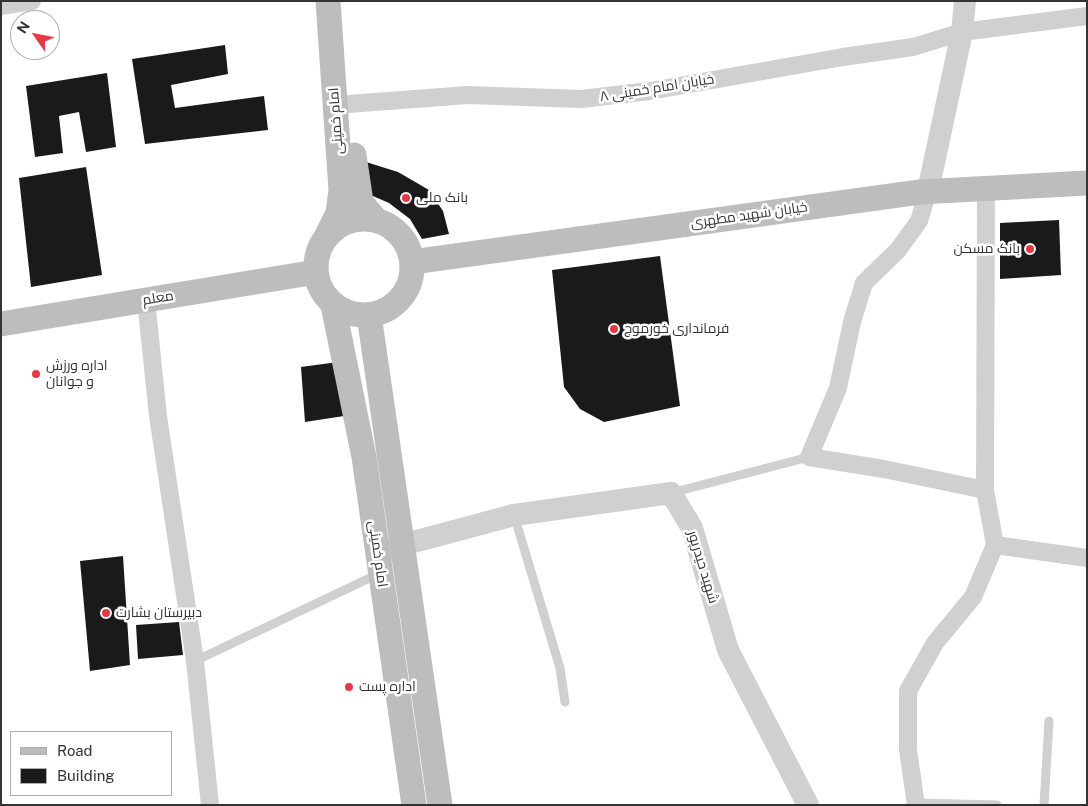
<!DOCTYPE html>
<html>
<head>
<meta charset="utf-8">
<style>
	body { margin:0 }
	#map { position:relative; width:1088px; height:806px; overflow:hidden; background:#fff; font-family:"Public Sans",sans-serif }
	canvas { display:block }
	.frame { position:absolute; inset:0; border:2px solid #333; pointer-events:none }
	.legend { position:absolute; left:10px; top:731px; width:162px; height:65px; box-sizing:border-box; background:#fff; border:1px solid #adadad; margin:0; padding:6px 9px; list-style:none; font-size:15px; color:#333 }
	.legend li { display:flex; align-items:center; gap:10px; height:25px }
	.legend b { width:25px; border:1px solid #adadad }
	.north { position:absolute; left:10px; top:10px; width:50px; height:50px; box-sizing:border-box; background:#fff; border:1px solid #adadad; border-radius:50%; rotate:303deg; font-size:14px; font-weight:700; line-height:20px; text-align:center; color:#333 }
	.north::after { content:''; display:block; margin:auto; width:18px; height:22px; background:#e63946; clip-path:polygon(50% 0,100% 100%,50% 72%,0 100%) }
</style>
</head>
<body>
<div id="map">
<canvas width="1088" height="806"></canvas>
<div class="frame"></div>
<ul class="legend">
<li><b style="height:6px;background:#bdbdbd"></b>Road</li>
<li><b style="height:14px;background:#1a1a1a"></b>Building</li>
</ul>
<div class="north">N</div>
</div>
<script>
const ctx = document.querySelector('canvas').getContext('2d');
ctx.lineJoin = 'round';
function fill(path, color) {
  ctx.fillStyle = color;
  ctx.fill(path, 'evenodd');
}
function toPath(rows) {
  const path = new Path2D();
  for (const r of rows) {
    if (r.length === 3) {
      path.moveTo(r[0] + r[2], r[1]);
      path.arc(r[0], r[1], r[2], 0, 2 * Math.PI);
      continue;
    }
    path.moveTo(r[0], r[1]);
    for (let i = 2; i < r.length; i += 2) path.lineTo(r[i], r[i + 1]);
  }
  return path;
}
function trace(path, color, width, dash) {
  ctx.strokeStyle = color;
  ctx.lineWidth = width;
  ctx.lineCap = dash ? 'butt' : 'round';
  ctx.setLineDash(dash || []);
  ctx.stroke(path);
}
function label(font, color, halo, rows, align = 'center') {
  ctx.font = font + ' "Public Sans",Cairo,sans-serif';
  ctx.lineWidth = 5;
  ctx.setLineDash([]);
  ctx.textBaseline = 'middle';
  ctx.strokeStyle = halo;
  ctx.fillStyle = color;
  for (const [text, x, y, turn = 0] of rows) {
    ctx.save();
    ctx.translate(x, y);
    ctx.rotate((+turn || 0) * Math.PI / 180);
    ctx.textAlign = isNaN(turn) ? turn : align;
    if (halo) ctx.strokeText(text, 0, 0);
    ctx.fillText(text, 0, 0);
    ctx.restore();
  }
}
fill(toPath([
	[225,45,228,74,171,85,175,108,264,96,268,130,145,144,132,59],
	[107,73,116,147,86,152,79,112,59,116,63,153,35,157,26,86],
	[366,162,398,172,429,190,443,211,449,234,422,239,410,219,389,203,366,193],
	[86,167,102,275,31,287,19,178],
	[1059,220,1061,275,1000,279,1000,223],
	[660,256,680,406,604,422,580,409,564,387,552,270],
	[338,362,344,416,305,422,301,367],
	[123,556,130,665,90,671,80,561],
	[179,622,183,655,138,659,136,625]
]), '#1a1a1a');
trace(toPath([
	[671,493,809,457],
	[514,515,560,668,565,702],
	[195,661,378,574],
	[916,803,997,805],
	[1044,805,1049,721]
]), '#d0d0d0', 9);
trace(toPath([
	[1,6,32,1],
	[348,104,468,95,581,99,650,91,843,57,913,47,962,32,1087,16],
	[928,191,919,221,898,250,864,283,852,322,838,388,809,457,884,469,985,490,995,545,1087,558],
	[146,300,158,416,195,661,210,805],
	[985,490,986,188],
	[916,805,908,750,908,691,935,643,973,597,995,545]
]), '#d0d0d0', 18);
trace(toPath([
	[928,191,962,32,965,1],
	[386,551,402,545,514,515,671,493,692,528,728,650,808,805]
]), '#d0d0d0', 22);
trace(toPath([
	[354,155,361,202,377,221],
	[364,267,48],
	[326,237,338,213,341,190,328,1],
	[412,262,920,192,1087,183],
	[333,305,364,457,414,805],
	[369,315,440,805],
	[1,324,316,272]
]), '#bdbdbd', 25);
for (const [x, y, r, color] of [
	[406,198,5,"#e63946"],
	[1030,249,5,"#e63946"],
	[614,329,5,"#e63946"],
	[36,374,5,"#e63946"],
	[106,613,5,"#e63946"],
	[349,687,5,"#e63946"]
]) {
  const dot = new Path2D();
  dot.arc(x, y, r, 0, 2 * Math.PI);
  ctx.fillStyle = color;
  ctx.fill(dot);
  trace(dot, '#fff', 2);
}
label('14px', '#333', '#fff', [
	["خیابان امام خمینی ۸",657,88,-9],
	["امام خمینی",336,121,-94],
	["خیابان شهید مطهری",749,215,-8],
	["معلم",158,298,-9],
	["امام خمینی",378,554,82],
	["شهید حیدرپور",703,567,73]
]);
label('14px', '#333', '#fff', [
	["بانک ملی",416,198],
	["بانک مسکن",1020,249,"right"],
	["فرمانداری خورموج",624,329],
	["اداره ورزش",46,366],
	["و جوانان",46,382],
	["دبیرستان بشارت",116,613],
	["اداره پست",359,687]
], 'left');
</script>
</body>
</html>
